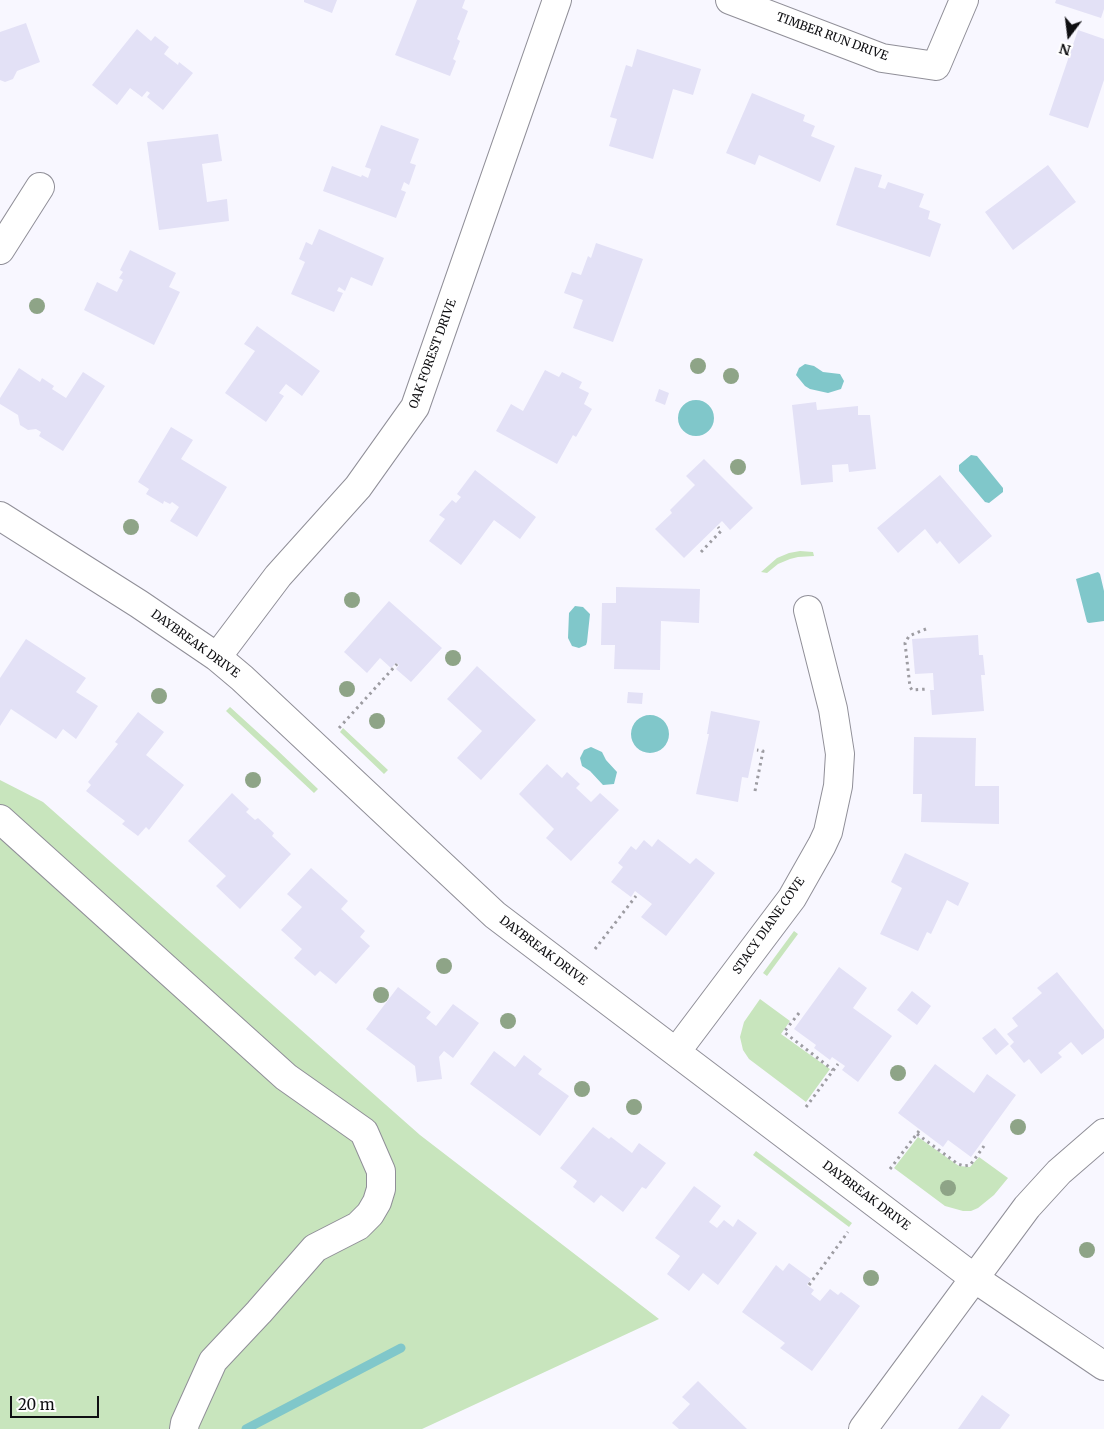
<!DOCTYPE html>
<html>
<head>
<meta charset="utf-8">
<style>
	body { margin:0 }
	#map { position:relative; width:1104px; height:1429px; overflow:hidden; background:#f8f7ff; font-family:Merriweather,serif }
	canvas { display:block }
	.north { position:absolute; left:1044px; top:10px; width:50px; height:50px; -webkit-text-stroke:4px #fff; paint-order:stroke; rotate:195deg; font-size:14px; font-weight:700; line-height:20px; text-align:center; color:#0f0f12 }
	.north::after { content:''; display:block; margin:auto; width:18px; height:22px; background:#0f0f12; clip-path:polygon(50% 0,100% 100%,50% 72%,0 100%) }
	.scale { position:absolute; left:10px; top:1396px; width:89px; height:22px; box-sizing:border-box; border:2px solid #0f0f12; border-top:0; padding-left:6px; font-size:15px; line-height:18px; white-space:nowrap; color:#0f0f12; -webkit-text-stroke:4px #fff; paint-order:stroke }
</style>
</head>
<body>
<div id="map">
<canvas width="1104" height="1429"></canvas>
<div class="north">N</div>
<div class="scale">20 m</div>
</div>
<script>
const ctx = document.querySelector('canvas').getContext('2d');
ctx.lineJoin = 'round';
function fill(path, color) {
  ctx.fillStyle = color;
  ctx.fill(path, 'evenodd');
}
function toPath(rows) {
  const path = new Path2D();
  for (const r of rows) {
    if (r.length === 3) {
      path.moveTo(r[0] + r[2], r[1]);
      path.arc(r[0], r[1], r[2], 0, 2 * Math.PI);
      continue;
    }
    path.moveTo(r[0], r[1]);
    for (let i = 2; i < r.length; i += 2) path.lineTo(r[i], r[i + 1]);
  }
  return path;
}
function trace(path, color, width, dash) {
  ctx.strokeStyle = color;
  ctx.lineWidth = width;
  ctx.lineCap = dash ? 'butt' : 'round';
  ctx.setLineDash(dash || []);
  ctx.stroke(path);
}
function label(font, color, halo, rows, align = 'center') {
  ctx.font = font + ' Merriweather,serif';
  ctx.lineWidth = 5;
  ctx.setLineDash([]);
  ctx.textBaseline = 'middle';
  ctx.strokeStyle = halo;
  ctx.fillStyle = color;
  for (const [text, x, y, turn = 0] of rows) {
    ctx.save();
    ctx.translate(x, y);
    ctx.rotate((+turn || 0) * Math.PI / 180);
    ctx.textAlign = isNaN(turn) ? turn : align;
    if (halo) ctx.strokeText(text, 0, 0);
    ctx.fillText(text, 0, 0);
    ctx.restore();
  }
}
fill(toPath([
	[800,551,813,552,814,556,798,557,790,559,778,564,767,573,761,572,777,558,789,553],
	[230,707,275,748,318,789,314,793,226,711],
	[343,728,388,770,384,774,340,732],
	[0,780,43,802,420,1135,659,1319,422,1429,0,1429],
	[794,931,798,934,767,976,763,973],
	[760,999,790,1021,781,1034,830,1069,806,1102,749,1059,743,1050,740,1037,744,1022],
	[918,1137,959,1166,970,1167,979,1157,1008,1178,994,1195,978,1208,971,1211,963,1211,945,1206,894,1168],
	[756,1151,852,1223,849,1227,753,1155]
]), '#c8e5bd');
fill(toPath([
	[805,364,814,366,823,372,840,374,844,381,841,389,828,393,810,389,805,386,796,375,799,368],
	[696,418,18],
	[971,455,977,456,1003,488,1003,492,989,503,985,502,959,471,959,465],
	[1098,572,1100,574,1104,591,1104,621,1089,623,1087,622,1076,579],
	[575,606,583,607,590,614,587,642,586,645,579,648,572,646,568,638,569,613],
	[650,734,19],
	[591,747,602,752,606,760,617,772,614,784,603,785,590,771,582,766,580,758,584,750]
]), '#80c7ca');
trace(toPath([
	[246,1429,401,1348]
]), '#80c7ca', 9);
fill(toPath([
	[304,0,337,0,332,13,304,2],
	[417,0,465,0,462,8,468,11,457,39,460,41,453,59,456,61,450,76,395,55],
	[1056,0,1104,0,1104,9,1101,18,1055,3],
	[26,23,40,62,17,71,13,79,5,82,0,80,0,32],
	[137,29,151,41,155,36,169,47,164,54,178,65,179,62,193,73,163,110,147,97,150,93,147,91,142,97,130,88,117,105,92,85],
	[1078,30,1104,39,1104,80,1088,128,1049,115],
	[637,49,701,69,693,95,673,89,653,159,609,146,617,119,610,117,626,65,632,67],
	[752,93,805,115,803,121,815,126,811,136,835,146,820,182,759,155,755,165,726,153],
	[381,125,419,139,410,163,416,165,409,185,404,182,401,190,406,192,396,218,323,191,332,166,361,177,362,175,368,178,371,169,365,167],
	[218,134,222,161,202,164,207,202,227,199,229,221,159,230,147,142],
	[1048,165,1076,202,1013,250,985,212],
	[855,167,882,175,878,187,885,189,888,182,924,194,919,207,930,211,928,219,941,224,930,257,836,225],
	[319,229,384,258,372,286,351,277,345,291,339,287,337,291,343,293,334,312,291,294,305,262,299,259,306,242,312,245],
	[596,243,643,259,613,342,573,328,583,300,564,293,572,272,581,275,588,256,591,258],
	[130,250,176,273,169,287,180,292,154,345,84,310,97,282,117,292,123,280,119,278,123,272,120,270],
	[257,326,320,371,302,396,286,384,279,393,284,396,266,422,225,393,255,351,244,344],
	[19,368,40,382,42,378,54,386,52,389,66,398,83,372,105,386,63,451,39,436,41,432,36,429,28,430,20,425,18,415,0,404,0,398],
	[545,370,559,377,562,372,582,382,579,388,589,393,584,404,592,409,576,437,573,435,557,464,496,431,511,404,523,411],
	[659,389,669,393,665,405,655,401],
	[816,402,817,410,858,406,858,415,870,415,876,469,849,472,848,464,832,465,833,482,801,485,792,405],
	[171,427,193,440,181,459,227,487,197,537,170,521,179,507,172,502,170,504,164,501,163,504,146,494,149,489,138,482],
	[704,459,753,508,730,530,722,521,684,558,655,529,672,513,670,510,695,485,686,476],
	[475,470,536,517,520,539,494,520,461,565,429,541,445,519,439,515,452,500,456,503,461,497,457,494],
	[940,475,992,536,959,564,940,541,937,544,925,529,898,553,877,528],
	[616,587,700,589,699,623,661,621,660,670,614,669,615,645,601,645,602,603,616,603],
	[389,601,442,648,411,682,396,669,399,665,396,663,391,668,380,658,367,673,344,652],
	[978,635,979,655,983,655,985,675,981,675,984,711,932,715,930,690,934,690,933,673,915,674,912,639],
	[26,639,86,678,76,692,98,706,76,739,63,729,56,739,11,709,0,726,0,678],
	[477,666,536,720,481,780,457,758,482,731,447,699],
	[628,692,643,693,642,704,627,703],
	[711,711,760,721,748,778,742,777,738,802,696,794,709,734,707,734],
	[138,712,164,732,146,755,184,785,149,830,146,827,138,836,122,824,125,821,86,791,91,785,88,782,118,744,115,742],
	[914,737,976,738,975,786,999,786,999,824,921,822,922,794,913,794],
	[547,764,562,778,567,772,580,784,576,788,591,802,600,793,619,810,571,861,546,838,554,829,519,794],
	[232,793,249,809,246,812,255,820,258,818,274,833,272,836,291,854,240,909,216,886,226,876,188,841],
	[658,839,690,864,696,858,715,873,666,936,641,917,652,904,635,891,631,897,611,882,623,867,618,863,631,846,636,850,644,840,652,847],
	[905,853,969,883,958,906,947,900,931,934,927,932,918,951,880,934,902,888,891,882],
	[311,868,348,901,341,909,365,931,360,937,370,946,336,984,320,971,315,976,294,958,302,949,281,930,302,907,287,894],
	[839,967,867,988,853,1008,892,1036,858,1082,842,1070,845,1066,832,1057,830,1060,814,1048,816,1045,794,1029],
	[1057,972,1104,1030,1104,1038,1082,1055,1071,1042,1058,1053,1062,1057,1041,1074,1029,1059,1024,1063,1010,1046,1014,1042,1007,1034,1018,1026,1012,1018,1042,993,1037,988],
	[398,987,431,1012,426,1018,436,1026,453,1004,479,1023,453,1058,444,1051,439,1057,442,1079,417,1082,415,1066,366,1029],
	[912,991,931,1006,917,1025,897,1010],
	[995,1028,1009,1044,996,1055,982,1038],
	[494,1051,515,1067,524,1055,542,1069,538,1074,569,1096,540,1136,470,1084],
	[935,1064,974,1093,987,1074,1016,1095,971,1157,948,1140,943,1147,898,1113],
	[593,1127,609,1139,611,1137,632,1153,639,1143,666,1163,646,1189,642,1187,623,1212,601,1195,594,1203,573,1187,577,1181,560,1168],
	[694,1186,721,1206,709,1222,717,1228,724,1220,733,1227,738,1219,757,1233,718,1285,703,1273,689,1291,667,1274,680,1256,655,1238],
	[789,1263,811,1279,807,1285,814,1290,811,1294,820,1301,830,1289,838,1295,841,1292,860,1306,812,1371,780,1348,785,1343,742,1312,776,1265,783,1271],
	[698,1381,747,1429,679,1429,672,1423,690,1404,682,1397],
	[982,1395,1010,1415,1000,1429,958,1429]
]), '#e3e1f6');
const minor = toPath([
	[730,0,882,58,936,66,964,0],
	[0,250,40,187],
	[0,516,139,604,217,657,242,678,495,915,974,1278,1104,1366],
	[217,657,278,576,358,487,415,407,557,0],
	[0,819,286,1077,364,1132,381,1171,381,1189,377,1202,370,1214,358,1226,315,1248,259,1312,213,1361,185,1423,184,1429],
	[676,1052,792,898,822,845,828,832,838,786,840,754,833,709,808,610],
	[863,1429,1027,1207,1059,1172,1104,1133]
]);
trace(minor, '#908f98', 30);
trace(toPath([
	[701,552,721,531,718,527],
	[926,629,909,636,905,643,910,687,912,690,928,689],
	[339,728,397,664],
	[755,791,763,751,757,750],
	[595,949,636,896],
	[799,1013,784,1032,833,1070],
	[806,1107,838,1064],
	[917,1134,958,1164,964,1166,970,1165,974,1160,984,1146],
	[890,1169,919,1131],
	[809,1285,848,1232]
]), '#9d9ca2', 3, [2.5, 4]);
trace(minor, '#fff', 28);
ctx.fillStyle = '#8ea487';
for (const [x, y] of [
	[37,306],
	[698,366],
	[731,376],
	[738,467],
	[131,527],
	[352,600],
	[453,658],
	[347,689],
	[159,696],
	[377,721],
	[253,780],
	[444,966],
	[381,995],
	[508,1021],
	[898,1073],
	[582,1089],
	[634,1107],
	[1018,1127],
	[948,1188],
	[1087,1250],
	[871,1278]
]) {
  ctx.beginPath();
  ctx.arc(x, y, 8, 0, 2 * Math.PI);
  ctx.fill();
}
label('12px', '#0f0f12', '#fff', [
	["TIMBER RUN DRIVE",832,37,20],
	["OAK FOREST DRIVE",433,354,-70],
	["DAYBREAK DRIVE",195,644,36],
	["STACY DIANE COVE",769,926,-55],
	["DAYBREAK DRIVE",543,951,37],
	["DAYBREAK DRIVE",866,1196,37]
]);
</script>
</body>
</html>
